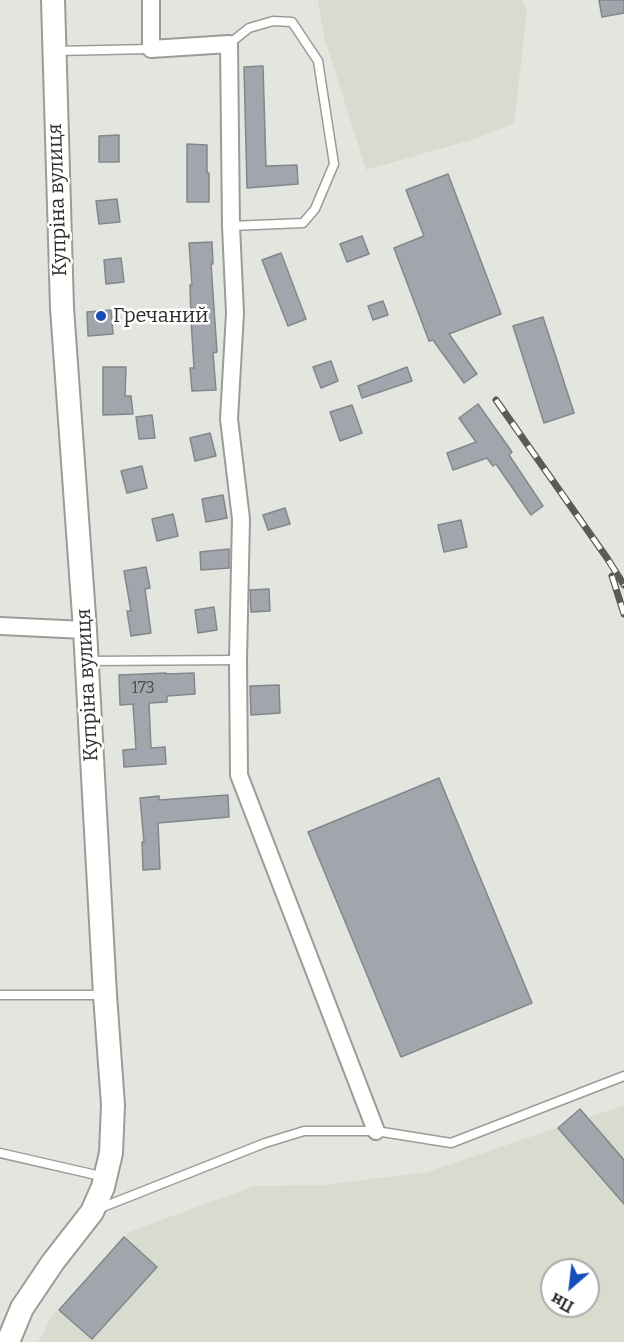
<!DOCTYPE html>
<html>
<head>
<meta charset="utf-8">
<style>
	body { margin:0 }
	#map { position:relative; width:624px; height:1342px; overflow:hidden; background:#e3e6df; font-family:Bitter,serif }
	canvas { display:block }
	.north { position:absolute; left:540px; top:1258px; width:60px; height:60px; box-sizing:border-box; background:#fff; border:2px solid #ababaa; border-radius:50%; rotate:208deg; font-size:16px; font-weight:700; line-height:24px; text-align:center; color:#2d2e2b }
	.north::after { content:''; display:block; margin:auto; width:21px; height:27px; background:#184cb9; clip-path:polygon(50% 0,100% 100%,50% 72%,0 100%) }
</style>
</head>
<body>
<div id="map">
<canvas width="624" height="1342"></canvas>
<div class="north">Пн</div>
</div>
<script>
const ctx = document.querySelector('canvas').getContext('2d');
ctx.lineJoin = 'round';
function fill(path, color) {
  ctx.fillStyle = color;
  ctx.fill(path, 'evenodd');
}
function toPath(rows) {
  const path = new Path2D();
  for (const r of rows) {
    path.moveTo(r[0], r[1]);
    for (let i = 2; i < r.length; i += 2) path.lineTo(r[i], r[i + 1]);
  }
  return path;
}
function trace(path, color, width, dash) {
  ctx.strokeStyle = color;
  ctx.lineWidth = width;
  ctx.lineCap = dash ? 'butt' : 'round';
  ctx.setLineDash(dash || []);
  ctx.stroke(path);
}
function label(font, color, halo, rows, align = 'center') {
  ctx.font = font + ' Bitter,serif';
  ctx.lineWidth = 5;
  ctx.setLineDash([]);
  ctx.textBaseline = 'middle';
  ctx.strokeStyle = halo;
  ctx.fillStyle = color;
  for (const [text, x, y, turn = 0] of rows) {
    ctx.save();
    ctx.translate(x, y);
    ctx.rotate((+turn || 0) * Math.PI / 180);
    ctx.textAlign = isNaN(turn) ? turn : align;
    if (halo) ctx.strokeText(text, 0, 0);
    ctx.fillText(text, 0, 0);
    ctx.restore();
  }
}
fill(toPath([
	[318,0,522,0,527,12,514,123,475,139,366,170,324,36],
	[624,1105,624,1342,38,1342,53,1314,59,1310,129,1232,254,1186,322,1185,427,1172],
	[552,1270,588,1270,588,1306,552,1306]
]), '#d7dccf');
const building = toPath([
	[599,0,624,0,624,13,602,17,599,0],
	[263,66,266,166,297,165,298,184,247,188,244,67,263,66],
	[119,135,119,162,99,162,99,136,119,135],
	[187,144,207,145,207,173,209,173,209,202,187,202,187,144],
	[448,174,501,314,449,334,477,374,464,383,433,340,429,341,394,248,424,236,406,190,448,174],
	[117,199,120,222,99,224,96,201,117,199],
	[362,236,369,254,347,262,340,244,362,236],
	[212,242,213,264,211,264,217,352,213,353,216,390,192,391,190,368,194,368,191,319,190,285,192,285,189,243,212,242],
	[281,253,306,319,288,326,262,260,281,253],
	[121,258,124,282,106,284,104,260,121,258],
	[383,301,388,315,373,320,368,306,383,301],
	[111,310,113,334,88,336,87,312,111,310],
	[543,317,574,413,544,423,513,326,543,317],
	[331,361,338,381,321,388,313,367,331,361],
	[103,367,126,367,125,396,131,396,133,414,103,415,103,367],
	[407,367,412,381,362,398,358,386,407,367],
	[478,404,512,452,509,455,543,506,531,515,496,464,493,466,487,458,453,470,447,453,476,442,459,418,478,404],
	[352,405,362,433,340,441,330,412,352,405],
	[152,415,155,438,139,439,136,417,152,415],
	[210,433,216,456,195,461,190,438,210,433],
	[142,466,147,488,127,493,121,471,142,466],
	[223,495,227,518,206,522,202,499,223,495],
	[285,508,290,524,268,530,263,515,285,508],
	[173,514,178,536,157,541,152,519,173,514],
	[461,520,467,547,444,552,438,525,461,520],
	[229,549,229,568,201,570,200,552,229,549],
	[146,567,150,588,145,589,151,633,131,636,127,611,131,611,124,571,146,567],
	[269,589,270,611,251,612,250,590,269,589],
	[214,607,217,630,198,633,195,610,214,607],
	[166,673,166,674,194,673,195,694,167,696,167,702,149,703,151,748,165,747,166,764,124,767,123,750,136,749,133,704,120,705,119,675,166,673],
	[279,685,280,713,251,715,250,686,279,685],
	[439,778,532,1003,401,1057,308,832,439,778],
	[228,795,229,817,158,823,160,869,143,870,142,842,144,842,140,798,159,796,159,800,228,795],
	[580,1109,624,1160,624,1204,558,1128,580,1109],
	[124,1237,157,1267,92,1339,59,1310,124,1237]
]);
fill(building, '#a2a6ac');
trace(building, '#83868c', 1.5);
const lane = toPath([
	[229,44,249,28,273,21,292,22,318,61,334,164,315,209,303,223,231,226],
	[56,51,151,49],
	[89,661,238,660],
	[0,995,104,995],
	[0,1153,105,1177],
	[98,1209,265,1143,304,1131,376,1131,451,1143,624,1076]
]);
const street = toPath([
	[151,0,151,49,229,44,231,226,235,313,229,419,241,519,238,660,239,775,376,1131],
	[0,626,85,630]
]);
const secondary = toPath([
	[8,1342,22,1308,53,1262,92,1212,103,1187,111,1153,113,1105,105,995,85,630,62,308,53,0]
]);
trace(lane, '#9a9d96', 11);
trace(street, '#9a9d96', 20);
trace(secondary, '#9a9d96', 26);
trace(lane, '#fff', 8);
trace(street, '#fff', 16);
trace(secondary, '#fff', 22);
const rail = toPath([
	[496,400,607,558,624,585],
	[612,576,624,614]
]);
trace(rail, '#5a5b57', 7);
trace(rail, '#fff', 4.5, [14]);
for (const [x, y, r, color] of [
	[101,316,6,"#184cb9"]
]) {
  const dot = new Path2D();
  dot.arc(x, y, r, 0, 2 * Math.PI);
  ctx.fillStyle = color;
  ctx.fill(dot);
  trace(dot, '#fff', 2);
}
label('16px', '#4a4c4b', null, [
	["173",143,689]
]);
label('20px', '#2d2e2b', '#fff', [
	["Купріна вулиця",58,200,-92],
	["Купріна вулиця",88,685,-93]
]);
label('20px', '#2d2e2b', '#fff', [
	["Гречаний",113,316]
], 'left');
</script>
</body>
</html>
